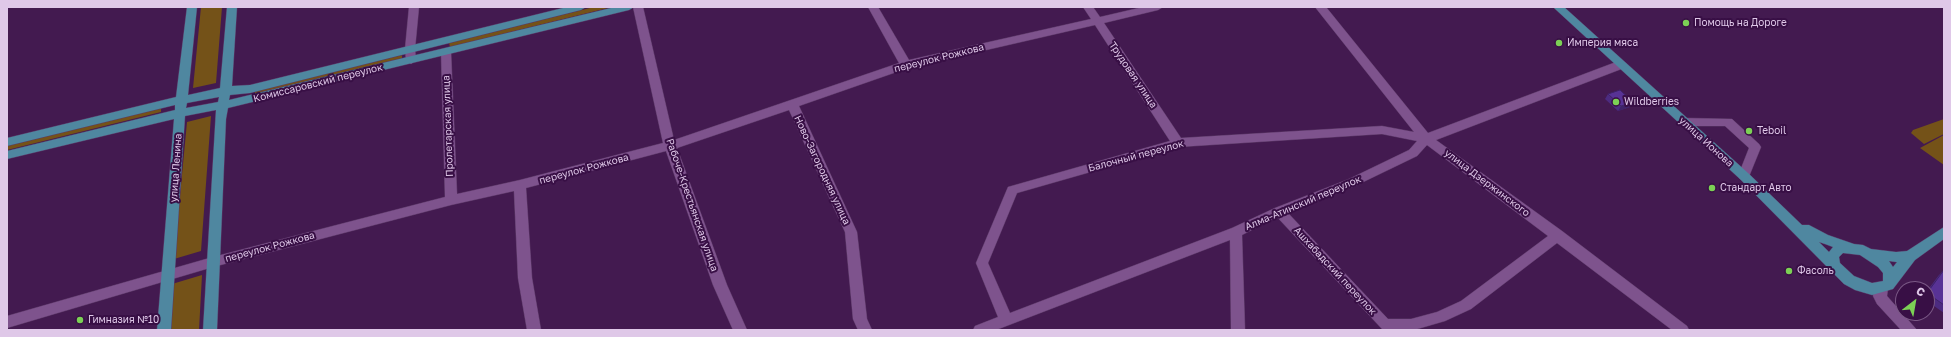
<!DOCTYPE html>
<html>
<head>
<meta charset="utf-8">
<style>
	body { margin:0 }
	#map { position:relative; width:1951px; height:337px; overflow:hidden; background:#431a50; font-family:"Golos Text",sans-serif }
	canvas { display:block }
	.frame { position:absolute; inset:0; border:8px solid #dfc8e8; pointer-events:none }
	.north { position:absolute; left:1895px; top:281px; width:40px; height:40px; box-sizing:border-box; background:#380f45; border:1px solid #7b5986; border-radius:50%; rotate:31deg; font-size:11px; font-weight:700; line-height:16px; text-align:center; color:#dfc8e8 }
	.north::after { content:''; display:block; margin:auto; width:14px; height:18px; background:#7cd155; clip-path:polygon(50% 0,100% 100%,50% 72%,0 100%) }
</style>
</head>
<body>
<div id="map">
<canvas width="1951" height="337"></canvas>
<div class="frame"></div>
<div class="north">С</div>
</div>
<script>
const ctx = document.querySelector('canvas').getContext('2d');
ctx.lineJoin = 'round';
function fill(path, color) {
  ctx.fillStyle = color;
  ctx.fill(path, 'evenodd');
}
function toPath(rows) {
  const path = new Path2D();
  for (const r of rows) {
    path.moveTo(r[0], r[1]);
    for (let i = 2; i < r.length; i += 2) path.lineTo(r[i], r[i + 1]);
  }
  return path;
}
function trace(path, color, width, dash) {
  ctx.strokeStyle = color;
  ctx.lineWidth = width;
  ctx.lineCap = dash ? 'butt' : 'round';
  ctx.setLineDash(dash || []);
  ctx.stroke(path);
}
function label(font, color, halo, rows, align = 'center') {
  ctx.font = font + ' "Golos Text",sans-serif';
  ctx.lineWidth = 4;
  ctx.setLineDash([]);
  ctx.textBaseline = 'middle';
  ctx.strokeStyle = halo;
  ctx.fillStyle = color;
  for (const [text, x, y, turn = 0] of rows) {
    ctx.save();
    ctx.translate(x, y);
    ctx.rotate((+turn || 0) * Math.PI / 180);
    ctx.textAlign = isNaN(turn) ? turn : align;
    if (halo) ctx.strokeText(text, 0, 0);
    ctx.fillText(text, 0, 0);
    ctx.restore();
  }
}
fill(toPath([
	[201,7,222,7,216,83,193,88],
	[594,7,612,7,450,47,449,43],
	[402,55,402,59,255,95,255,91],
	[161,108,161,112,7,150,7,146],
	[211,116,201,251,174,259,187,122],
	[1944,119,1944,134,1924,144,1911,133,1913,130],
	[1944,135,1944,165,1920,148],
	[202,275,199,330,168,330,172,284]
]), '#745218');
const minor = toPath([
	[409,7,419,7,415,49,416,60,411,64,406,60,405,49,409,7],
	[633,7,643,7,674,140,899,63,868,7,878,7,909,60,1091,19,1083,7,1093,7,1100,17,1143,7,1163,7,1158,10,1104,23,1181,138,1382,126,1414,132,1315,7,1326,7,1428,133,1616,62,1624,62,1626,65,1624,68,1436,140,1562,231,1687,326,1689,330,1672,330,1557,243,1471,309,1445,321,1414,330,1383,330,1277,217,1242,235,1245,330,1231,330,1230,240,996,330,973,330,975,326,998,317,976,263,1008,187,1170,141,1095,25,908,68,799,106,857,232,867,319,872,330,858,330,853,319,845,232,789,110,677,148,727,285,747,330,733,330,713,285,666,151,526,188,532,278,541,330,527,330,518,278,514,191,451,205,213,267,7,328,7,316,213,257,445,197,441,52,446,48,451,52,457,194,520,180,663,143,633,7],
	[1382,134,1417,141,1409,150,1349,179,1275,208,1232,228,1010,313,988,263,1017,193,1178,147,1382,134],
	[1427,145,1548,236,1461,301,1437,312,1411,319,1388,319,1288,213,1357,185,1417,156,1427,145],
	[1684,118,1732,119,1759,144,1761,147,1748,179,1744,181,1740,179,1738,176,1749,148,1725,126,1684,126,1680,125,1678,122,1680,119,1684,118],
	[1881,282,1886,284,1888,288,1887,296,1917,330,1901,330,1877,304,1873,296,1874,288,1876,284,1881,282]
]);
const major = toPath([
	[187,7,197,7,188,95,220,88,227,7,237,7,232,86,250,85,567,7,586,7,581,10,250,93,230,95,229,100,615,7,634,7,629,10,228,108,226,119,217,330,203,330,216,110,185,116,171,330,157,330,174,119,7,159,7,151,175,110,175,105,7,146,7,138,176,97,187,7],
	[219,97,218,102,186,108,187,103,219,97],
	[1553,7,1564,7,1748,173,1802,225,1809,225,1828,235,1854,244,1863,245,1871,249,1896,252,1907,251,1944,227,1944,239,1915,260,1893,289,1872,295,1855,290,1844,284,1740,179,1553,7],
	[1819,242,1825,244,1833,247,1829,252,1819,242],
	[1843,253,1860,255,1878,267,1883,273,1883,281,1872,283,1854,276,1840,263,1839,257,1843,253],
	[1889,261,1896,262,1897,262,1893,267,1889,261]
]);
trace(minor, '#5b3866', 1);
trace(major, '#5b3866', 1);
fill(minor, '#7e538d');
fill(major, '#4f87a0');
fill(toPath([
	[1608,94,1633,102,1630,107,1618,111,1605,99],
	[1944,270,1944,313,1927,301,1927,291,1939,275]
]), '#4c2b80');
fill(toPath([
	[1633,102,1630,107,1618,111,1621,106]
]), '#3e2368');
const building = toPath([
	[1620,90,1633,102,1621,106,1608,94,1620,90],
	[1944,270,1944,305,1927,293,1944,270]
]);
fill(building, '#583295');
trace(building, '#3e2368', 1);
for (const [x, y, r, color] of [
	[1686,23,4,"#7cd155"],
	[1559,43,4,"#7cd155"],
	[1616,102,4,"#7cd155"],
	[1749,131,4,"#7cd155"],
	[1712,188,4,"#7cd155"],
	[1789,271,4,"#7cd155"],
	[80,320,4,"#7cd155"]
]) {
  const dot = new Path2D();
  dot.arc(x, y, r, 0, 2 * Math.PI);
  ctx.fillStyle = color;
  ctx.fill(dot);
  trace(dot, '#380f45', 1.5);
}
label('10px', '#dfc8e8', '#380f45', [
	["Помощь на Дороге",1694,23],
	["Империя мяса",1567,43],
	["Wildberries",1624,102],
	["Teboil",1757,131],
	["Стандарт Авто",1720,188],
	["Фасоль",1797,271],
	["Гимназия №10",88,320]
], 'left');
label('10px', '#dfc8e8', '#380f45', [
	["переулок Рожкова",939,58,-14],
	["Трудовая улица",1133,75,56],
	["Комиссаровский переулок",318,83,-14],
	["Пролетарская улица",448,126,-92],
	["улица Ионова",1706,142,42],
	["Балочный переулок",1136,156,-15],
	["улица Ленина",176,168,-86],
	["переулок Рожкова",584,169,-15],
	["Ново-Загородняя улица",822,170,65],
	["улица Дзержинского",1487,183,37],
	["Алма-Атинский переулок",1303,203,-23],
	["Рабоче-Крестьянская улица",692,205,71],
	["переулок Рожкова",270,247,-15],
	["Ашхабадский переулок",1335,271,47]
]);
</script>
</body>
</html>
